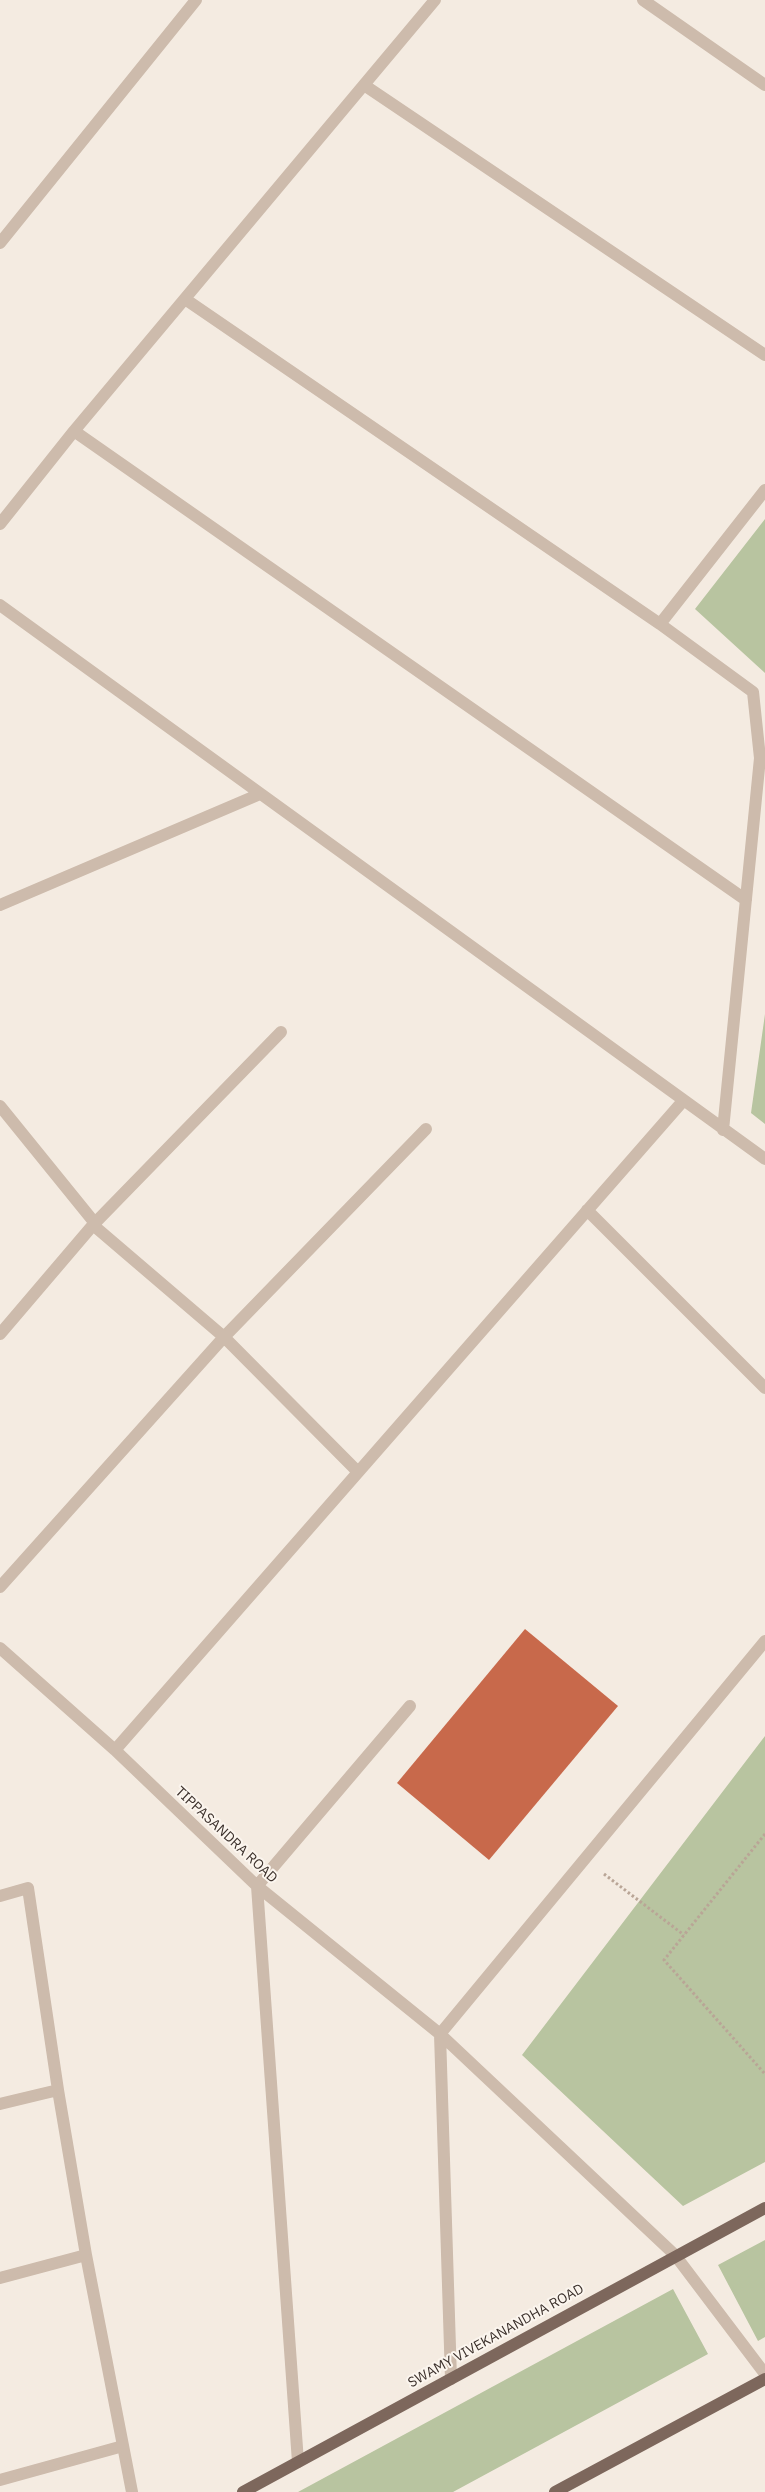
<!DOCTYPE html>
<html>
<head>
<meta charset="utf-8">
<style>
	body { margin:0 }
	canvas { display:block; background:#f4ebe1 }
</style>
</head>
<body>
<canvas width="765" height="2492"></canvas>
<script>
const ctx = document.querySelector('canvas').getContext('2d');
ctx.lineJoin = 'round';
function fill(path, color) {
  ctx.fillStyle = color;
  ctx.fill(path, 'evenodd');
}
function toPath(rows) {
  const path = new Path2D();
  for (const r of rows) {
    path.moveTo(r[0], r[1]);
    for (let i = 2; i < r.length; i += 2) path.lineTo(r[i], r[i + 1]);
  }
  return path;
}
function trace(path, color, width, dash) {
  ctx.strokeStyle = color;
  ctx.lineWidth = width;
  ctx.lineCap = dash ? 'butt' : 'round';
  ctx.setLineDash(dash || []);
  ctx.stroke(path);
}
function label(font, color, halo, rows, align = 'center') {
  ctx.font = font + ' "IBM Plex Sans",sans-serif';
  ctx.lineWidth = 4;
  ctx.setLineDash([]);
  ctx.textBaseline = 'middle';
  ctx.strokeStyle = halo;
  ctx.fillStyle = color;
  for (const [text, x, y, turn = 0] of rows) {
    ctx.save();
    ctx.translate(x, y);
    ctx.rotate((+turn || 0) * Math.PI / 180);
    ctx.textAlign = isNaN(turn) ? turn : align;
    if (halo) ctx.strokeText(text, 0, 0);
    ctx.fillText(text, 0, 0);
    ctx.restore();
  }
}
fill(toPath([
	[765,519,765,673,695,609],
	[765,1014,765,1124,751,1113],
	[765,1736,765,2162,683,2206,522,2055],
	[765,2240,765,2337,758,2341,718,2265],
	[673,2289,708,2354,453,2492,298,2492]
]), '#b8c4a0');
fill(toPath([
	[525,1629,618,1706,489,1860,397,1783]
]), '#c8694b');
trace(toPath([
	[765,1834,664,1960,765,2074],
	[604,1874,684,1935]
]), '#b9a596', 3, [2.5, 2.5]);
trace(toPath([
	[643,0,765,85],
	[364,85,765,355],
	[0,243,196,0],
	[185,299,660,624,765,490],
	[74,431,746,900],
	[0,524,74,431,435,0],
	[0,605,765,1159],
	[660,624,753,692,760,758,723,1130],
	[0,905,260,794],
	[0,1106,94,1222,93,1225,224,1337,358,1472],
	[587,1210,765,1388],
	[0,1334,93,1225,281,1032],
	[0,1587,224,1337,426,1129],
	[0,1648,115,1750,257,1886,440,2034,675,2255,765,2374],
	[115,1750,683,1101],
	[0,1896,28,1888,58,2090],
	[0,2104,58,2090,86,2255],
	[0,2278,86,2255,132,2492],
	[451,2379,440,2034,765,1641],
	[298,2462,257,1886,410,1706],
	[0,2480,123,2446]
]), '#cdbbac', 12);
trace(toPath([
	[243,2492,765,2208],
	[555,2492,765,2379]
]), '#7d675c', 12);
label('14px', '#3b302b', '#fbf5ee', [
	["TIPPASANDRA ROAD",226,1835,43],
	["SWAMY VIVEKANANDHA ROAD",496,2336,-29]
]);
</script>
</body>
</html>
